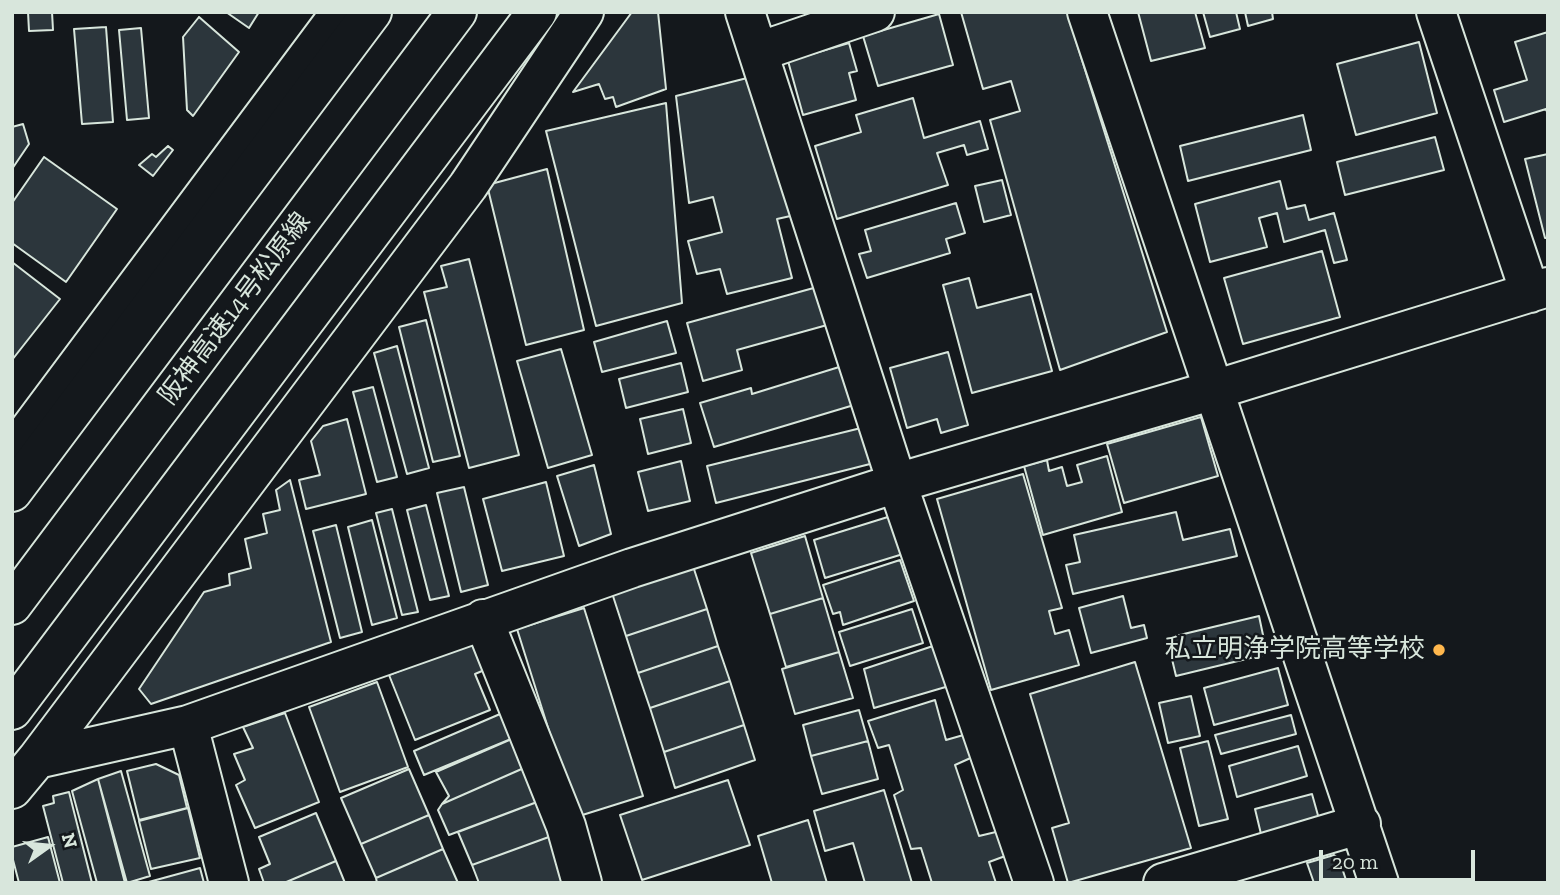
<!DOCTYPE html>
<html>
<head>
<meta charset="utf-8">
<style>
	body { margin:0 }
	#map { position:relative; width:1560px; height:895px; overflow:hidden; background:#14181c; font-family:"Zilla Slab",serif }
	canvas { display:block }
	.frame { position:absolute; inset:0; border:14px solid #d8e6dc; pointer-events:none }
	.north { position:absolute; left:14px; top:811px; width:70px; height:70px; -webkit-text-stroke:5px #14181c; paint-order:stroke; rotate:75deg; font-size:19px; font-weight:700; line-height:28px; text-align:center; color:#d8e6dc }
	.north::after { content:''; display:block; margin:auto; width:24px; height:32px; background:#d8e6dc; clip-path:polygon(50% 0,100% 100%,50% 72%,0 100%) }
	.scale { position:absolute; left:1319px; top:850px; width:156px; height:32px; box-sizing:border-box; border:4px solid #d8e6dc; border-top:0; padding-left:9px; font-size:21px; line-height:24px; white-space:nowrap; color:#d8e6dc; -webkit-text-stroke:5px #14181c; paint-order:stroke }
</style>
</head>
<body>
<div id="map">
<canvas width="1560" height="895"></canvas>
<div class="frame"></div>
<div class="north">N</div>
<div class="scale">20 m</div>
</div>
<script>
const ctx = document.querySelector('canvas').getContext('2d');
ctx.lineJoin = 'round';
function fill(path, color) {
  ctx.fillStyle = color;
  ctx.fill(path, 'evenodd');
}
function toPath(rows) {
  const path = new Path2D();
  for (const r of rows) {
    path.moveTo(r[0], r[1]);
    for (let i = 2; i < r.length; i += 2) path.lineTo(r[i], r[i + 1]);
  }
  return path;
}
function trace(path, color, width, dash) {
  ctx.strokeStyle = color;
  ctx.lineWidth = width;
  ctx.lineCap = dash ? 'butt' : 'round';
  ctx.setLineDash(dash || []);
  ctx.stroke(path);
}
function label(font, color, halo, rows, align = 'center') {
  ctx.font = font + ' "Zilla Slab","Noto Sans JP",serif';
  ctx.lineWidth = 5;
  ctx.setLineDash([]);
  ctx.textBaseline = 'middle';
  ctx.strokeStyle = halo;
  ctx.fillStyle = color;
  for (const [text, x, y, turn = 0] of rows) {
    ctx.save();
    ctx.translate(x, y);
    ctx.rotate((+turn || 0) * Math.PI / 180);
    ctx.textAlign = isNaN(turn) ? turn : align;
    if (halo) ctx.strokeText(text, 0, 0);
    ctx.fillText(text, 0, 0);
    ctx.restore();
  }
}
const building = toPath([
	[28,12,52,12,53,30,29,31,28,12],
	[226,12,259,12,249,28,226,12],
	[632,12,658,12,666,89,616,107,613,97,605,99,599,84,573,92,632,12],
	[961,12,1067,12,1167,332,1060,370,990,120,1020,111,1011,81,983,89,961,12],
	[1138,12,1195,12,1205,48,1151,61,1138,12],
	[1203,12,1236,12,1240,29,1210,37,1203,12],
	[1245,12,1272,12,1273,19,1248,26,1245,12],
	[939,14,953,65,878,86,863,36,939,14],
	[199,17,239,52,193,116,187,110,183,37,199,17],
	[106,27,113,122,82,124,74,29,106,27],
	[141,28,149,118,127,120,119,30,141,28],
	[1548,32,1548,115,1546,109,1504,122,1494,90,1527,80,1515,42,1548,32],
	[1419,42,1437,113,1356,135,1337,64,1419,42],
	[849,43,857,71,849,73,856,100,803,115,788,61,849,43],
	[759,75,795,215,777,219,792,278,727,294,720,269,697,274,688,241,722,232,713,197,689,203,676,96,759,75],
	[913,98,924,138,980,121,988,149,967,155,964,145,937,153,948,185,837,219,815,146,861,132,856,115,913,98],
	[666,103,682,303,596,326,546,131,666,103],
	[12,114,12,127,23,124,29,144,12,169,12,114],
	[1303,115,1311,150,1188,181,1180,146,1303,115],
	[1435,137,1444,170,1345,195,1337,162,1435,137],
	[168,146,173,150,153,176,139,165,152,154,156,157,168,146],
	[1548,154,1548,238,1545,238,1525,159,1548,154],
	[44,157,117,209,66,282,12,243,12,203,44,157],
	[547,169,584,330,526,345,487,185,547,169],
	[1002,180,1011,215,984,222,975,186,1002,180],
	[1280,181,1287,209,1305,205,1309,220,1334,213,1347,260,1334,263,1325,230,1284,242,1277,213,1259,218,1267,247,1210,262,1195,204,1280,181],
	[956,203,965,233,946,239,950,253,867,278,859,254,871,251,865,230,956,203],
	[1322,251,1340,317,1243,344,1224,278,1322,251],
	[469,259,519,455,469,468,424,292,447,287,441,266,469,259],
	[12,262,60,299,12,360,12,262],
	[969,278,977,308,1031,294,1052,371,972,393,943,285,969,278],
	[828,284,838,322,737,350,742,370,703,381,687,323,828,284],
	[426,320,460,456,433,462,399,327,426,320],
	[667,321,676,353,602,372,594,342,667,321],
	[397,346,429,468,407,474,374,353,397,346],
	[561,349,592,455,548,468,517,361,561,349],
	[948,352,968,425,941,433,937,419,907,428,890,368,948,352],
	[681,363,688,392,626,408,619,379,681,363],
	[852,363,864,402,714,447,700,403,751,388,752,394,852,363],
	[373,387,397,477,377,482,353,392,373,387],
	[683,409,691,443,648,454,640,419,683,409],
	[1201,417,1218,476,1124,503,1107,444,1201,417],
	[347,419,366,494,306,509,299,480,320,475,311,441,323,426,347,419],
	[865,427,874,463,716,503,707,466,865,427],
	[1107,456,1122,512,1043,535,1024,466,1047,460,1049,471,1062,467,1067,486,1082,482,1077,465,1107,456],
	[681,461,690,501,648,511,638,472,681,461],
	[594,465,611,534,579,546,557,476,594,465],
	[1023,474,1062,608,1049,611,1055,634,1069,630,1079,665,991,690,937,499,1023,474],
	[290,480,331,642,151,704,139,689,204,592,230,585,229,574,251,568,245,539,267,533,263,514,280,510,276,490,290,480],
	[546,482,564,556,502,571,483,499,546,482],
	[464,487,488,585,461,592,437,493,464,487],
	[426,505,449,596,430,600,407,510,426,505],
	[392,509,418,612,402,615,376,513,392,509],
	[1176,512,1183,540,1230,529,1237,556,1073,594,1066,565,1080,562,1074,535,1176,512],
	[891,516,903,554,825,578,814,540,891,516],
	[372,520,397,618,372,625,348,527,372,520],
	[336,525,362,632,340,638,313,531,336,525],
	[805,536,823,598,770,614,751,553,805,536],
	[900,560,914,601,843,625,840,612,833,614,823,585,900,560],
	[693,566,707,609,626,636,612,593,693,566],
	[1123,596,1131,628,1144,625,1147,638,1091,653,1079,608,1123,596],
	[823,598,839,652,786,667,770,614,823,598],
	[584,608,643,796,576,817,517,629,584,608],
	[707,609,718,646,638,673,626,636,707,609],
	[912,609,923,643,850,666,839,632,912,609],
	[1259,616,1267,654,1176,676,1167,638,1259,616],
	[477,640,489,668,475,674,490,710,415,740,389,675,477,640],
	[936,645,949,686,874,708,864,669,936,645],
	[718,646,730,681,650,708,638,673,718,646],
	[839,652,853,698,795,714,782,669,839,652],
	[1135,662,1191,848,1068,883,1052,828,1069,823,1030,694,1135,662],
	[1278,668,1288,705,1214,725,1204,688,1278,668],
	[730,681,744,725,664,752,650,708,730,681],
	[377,682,408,767,340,792,309,707,377,682],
	[1191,696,1200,736,1168,743,1159,703,1191,696],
	[935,700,946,740,967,734,975,756,955,765,979,836,1000,831,1008,855,989,862,996,883,932,883,921,848,911,849,894,795,903,790,889,745,878,748,868,721,935,700],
	[514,708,523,734,424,775,414,751,514,708],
	[859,710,868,741,811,756,803,725,859,710],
	[285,713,319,802,255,828,236,785,245,780,234,754,253,748,243,727,285,713],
	[1291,715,1296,734,1221,754,1215,735,1291,715],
	[744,725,755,760,675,788,664,752,744,725],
	[523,734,533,764,442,804,449,796,436,772,523,734],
	[868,741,878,779,822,794,811,756,868,741],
	[1208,741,1228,819,1199,826,1180,748,1208,741],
	[1298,746,1307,776,1237,797,1229,766,1298,746],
	[156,764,179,775,187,808,139,820,127,771,156,764],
	[533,764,545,799,449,835,438,810,442,804,533,764],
	[409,769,429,815,361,844,341,798,409,769],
	[121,771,150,876,127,883,98,779,121,771],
	[98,779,125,883,97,883,72,791,98,779],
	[728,780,750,845,642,880,620,815,728,780],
	[884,790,912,883,865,883,853,843,825,851,814,811,884,790],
	[69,792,92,883,63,883,43,806,54,803,53,796,69,792],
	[1312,794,1319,819,1261,834,1255,809,1312,794],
	[545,799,557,834,472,865,458,832,545,799],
	[188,808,200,858,151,869,139,821,188,808],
	[316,813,336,861,284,883,264,883,259,869,270,864,259,837,316,813],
	[429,815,443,849,376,878,361,844,429,815],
	[808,820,827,883,772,883,758,836,808,820],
	[557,834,569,883,479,883,472,865,557,834],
	[48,837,60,883,19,883,12,856,12,847,48,837],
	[443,849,458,883,377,883,376,878,443,849],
	[1334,855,1339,859,1347,883,1314,883,1307,863,1334,855],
	[336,861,345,883,284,883,336,861],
	[200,868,204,883,145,883,200,868]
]);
fill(building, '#2c363c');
trace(building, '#d8e6dc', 2);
const minor = toPath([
	[745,12,897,483,1034,883],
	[1087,12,1379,883],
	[1436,12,1530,293],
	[758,52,875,12],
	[12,453,341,12],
	[483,619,566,826,582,883],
	[188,725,229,883],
	[37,759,188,725,632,568,897,483,1214,390,1548,287],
	[12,789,37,759,468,186,584,12],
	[1163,883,1361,824]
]);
const highway = toPath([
	[12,492,372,12],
	[12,605,457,12],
	[12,710,537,12]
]);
trace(minor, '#d8e6dc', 42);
trace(highway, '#d8e6dc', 42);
trace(minor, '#14181c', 38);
trace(highway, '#14181c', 38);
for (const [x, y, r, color] of [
	[1439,650,7,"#ffb74d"]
]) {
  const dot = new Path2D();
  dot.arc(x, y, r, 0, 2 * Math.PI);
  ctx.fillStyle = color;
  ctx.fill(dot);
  trace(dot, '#14181c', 2.5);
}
label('26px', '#d8e6dc', '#14181c', [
	["阪神高速14号松原線",235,309,-53]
]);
label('26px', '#d8e6dc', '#14181c', [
	["私立明浄学院高等学校",1425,650]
], 'right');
</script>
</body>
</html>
